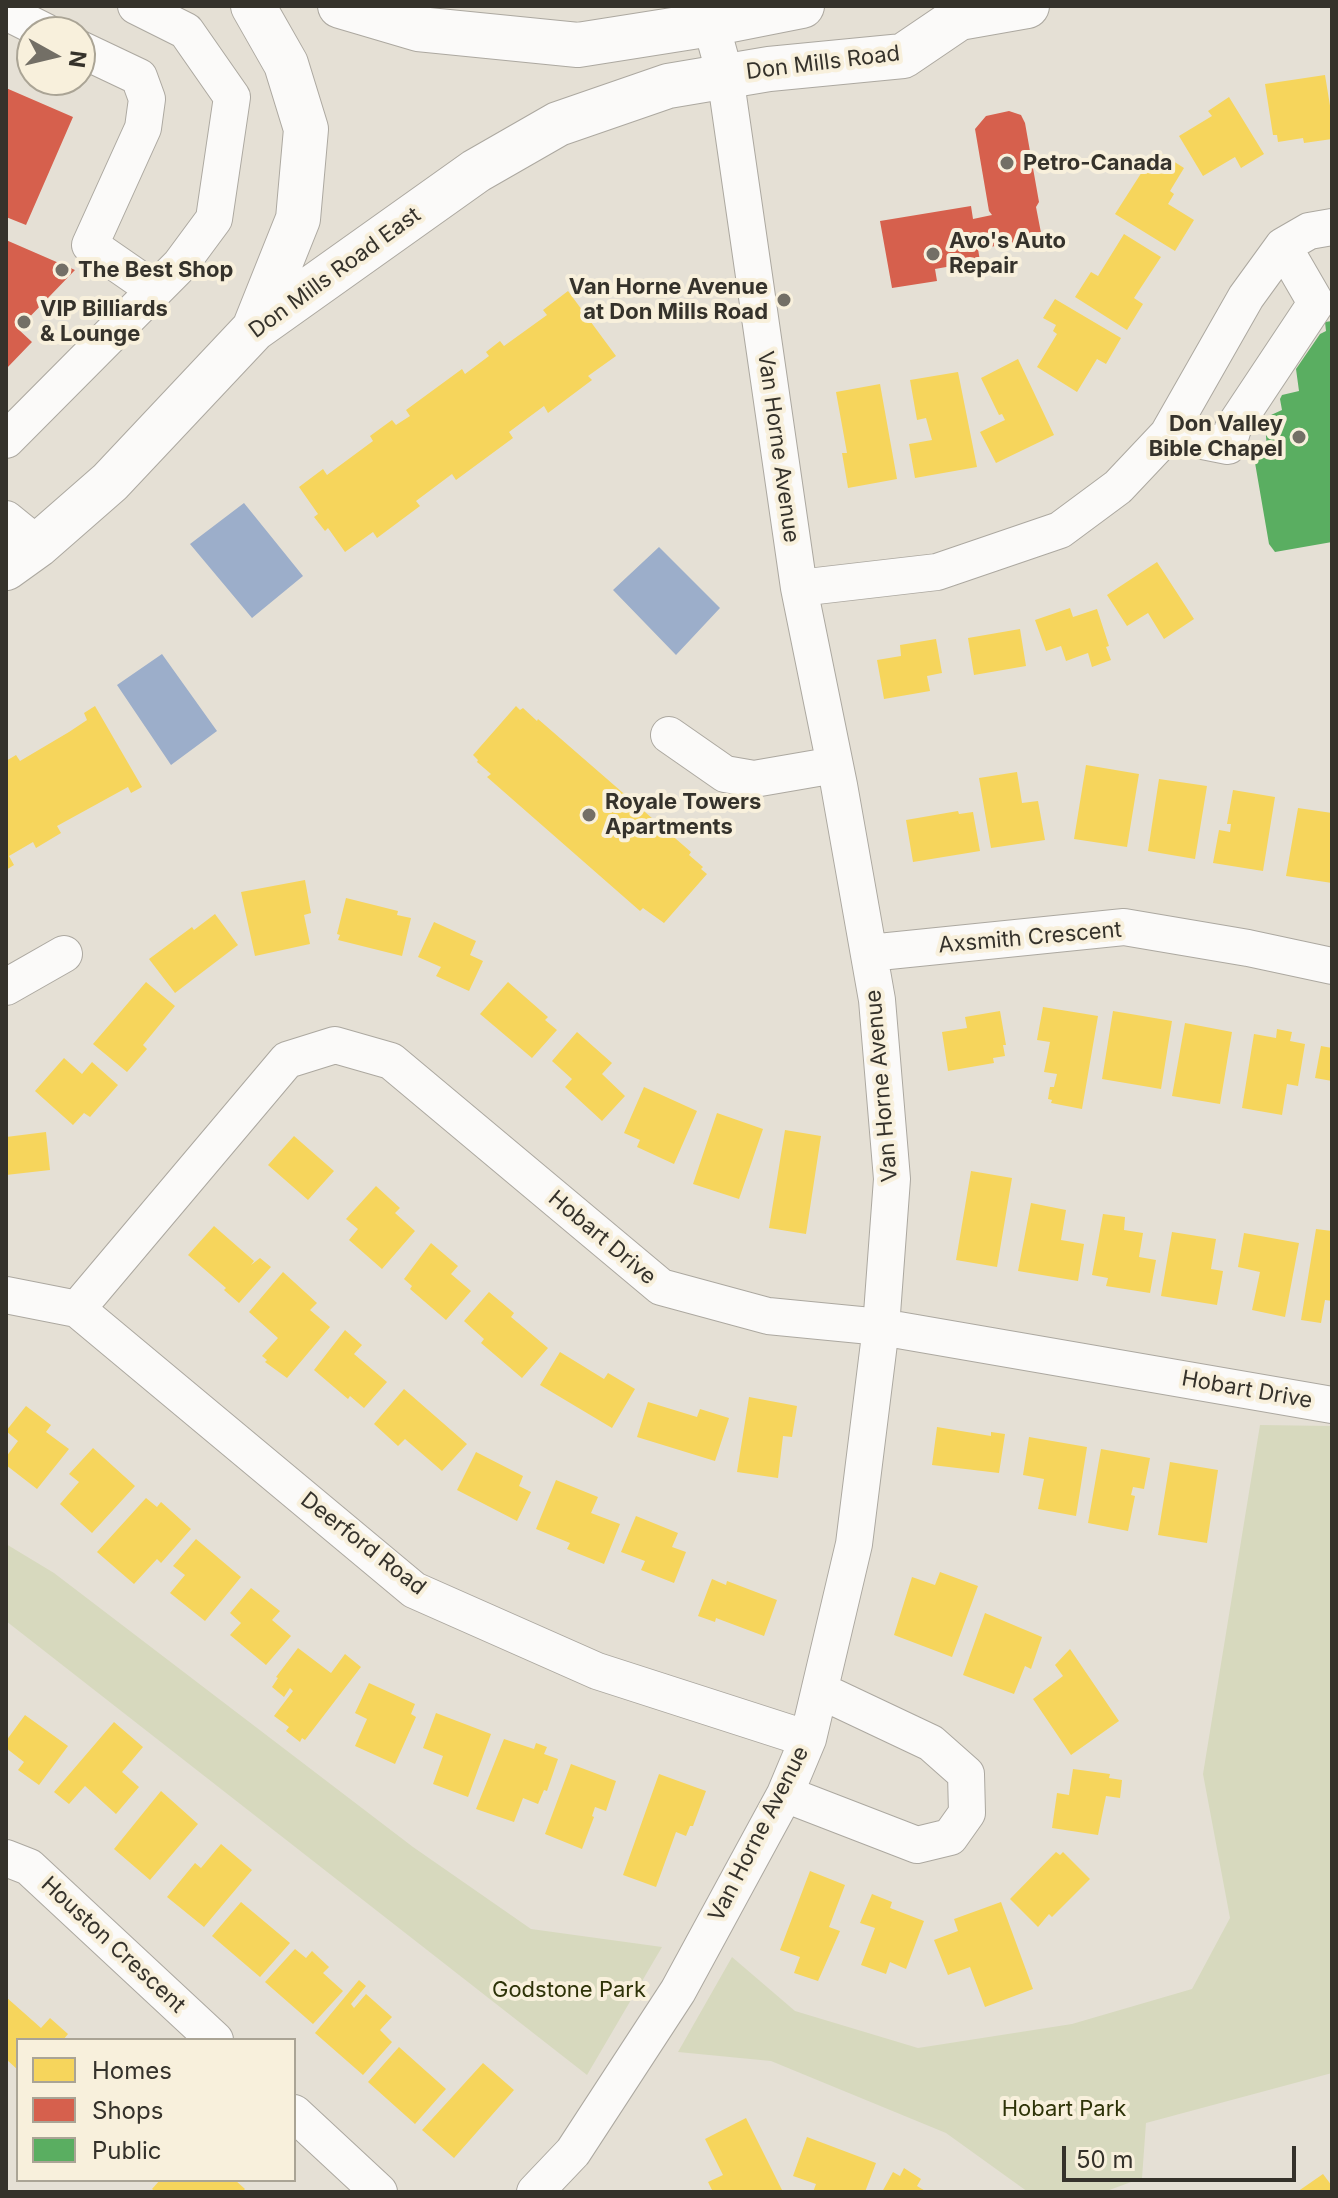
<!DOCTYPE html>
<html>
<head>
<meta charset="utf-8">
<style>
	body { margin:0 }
	#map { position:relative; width:1338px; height:2198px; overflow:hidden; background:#e5e0d5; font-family:Inter,sans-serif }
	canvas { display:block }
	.frame { position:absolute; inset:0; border:8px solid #35322b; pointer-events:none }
	.legend { position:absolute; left:16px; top:2038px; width:280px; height:144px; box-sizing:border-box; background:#f8f0dc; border:2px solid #aaa495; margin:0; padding:10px 14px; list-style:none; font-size:24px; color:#35322b }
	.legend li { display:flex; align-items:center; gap:16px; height:40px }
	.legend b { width:40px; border:2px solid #aaa495 }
	.north { position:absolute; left:16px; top:16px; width:80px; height:80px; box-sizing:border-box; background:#f8f0dc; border:2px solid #aaa495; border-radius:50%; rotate:98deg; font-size:22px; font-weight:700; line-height:32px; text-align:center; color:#35322b }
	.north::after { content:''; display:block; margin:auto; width:28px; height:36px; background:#736f66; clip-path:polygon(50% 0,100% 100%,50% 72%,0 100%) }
	.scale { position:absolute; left:1062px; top:2146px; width:234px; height:36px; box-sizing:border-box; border:4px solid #35322b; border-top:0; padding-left:10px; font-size:24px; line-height:28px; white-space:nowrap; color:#35322b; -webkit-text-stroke:6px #f8f0dc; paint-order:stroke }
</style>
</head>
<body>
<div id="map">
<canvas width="1338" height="2198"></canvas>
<div class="frame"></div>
<ul class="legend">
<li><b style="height:22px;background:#f6d55c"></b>Homes</li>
<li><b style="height:22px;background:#d6604d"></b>Shops</li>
<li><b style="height:22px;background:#5aae61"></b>Public</li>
</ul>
<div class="north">N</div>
<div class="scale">50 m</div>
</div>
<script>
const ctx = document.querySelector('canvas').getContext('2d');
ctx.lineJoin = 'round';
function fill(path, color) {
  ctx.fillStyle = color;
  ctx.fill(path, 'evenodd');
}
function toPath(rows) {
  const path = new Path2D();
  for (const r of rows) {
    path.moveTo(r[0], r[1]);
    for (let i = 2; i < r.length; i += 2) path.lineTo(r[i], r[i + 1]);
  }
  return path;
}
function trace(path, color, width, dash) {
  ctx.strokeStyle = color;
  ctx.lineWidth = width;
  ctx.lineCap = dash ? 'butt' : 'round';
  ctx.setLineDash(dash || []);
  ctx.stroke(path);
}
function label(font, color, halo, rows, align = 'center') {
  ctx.font = font + ' Inter,sans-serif';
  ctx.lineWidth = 8;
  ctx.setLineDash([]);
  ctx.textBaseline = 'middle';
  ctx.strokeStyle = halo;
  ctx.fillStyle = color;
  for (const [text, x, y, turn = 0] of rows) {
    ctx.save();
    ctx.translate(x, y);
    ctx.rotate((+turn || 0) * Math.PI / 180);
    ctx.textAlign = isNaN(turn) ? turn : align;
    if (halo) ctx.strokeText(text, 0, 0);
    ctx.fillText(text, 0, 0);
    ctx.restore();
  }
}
fill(toPath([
	[1260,1425,1332,1426,1332,2073,1146,2123,1142,2178,1104,2192,1028,2192,946,2133,771,2061,678,2052,732,1957,795,2011,918,2048,1072,2024,1192,1989,1230,1918,1203,1774],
	[6,1544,54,1573,413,1847,531,1929,662,1947,587,2075,6,1621]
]), '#d7d9be');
fill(toPath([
	[244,503,303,576,252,618,190,544],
	[659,547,720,608,676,655,613,590],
	[162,654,217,731,171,765,117,685]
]), '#9caeca');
fill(toPath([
	[1325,75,1332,118,1332,139,1304,143,1303,138,1278,142,1277,135,1273,135,1265,84],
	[1229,97,1264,154,1241,168,1235,157,1203,176,1179,136,1212,116,1208,111],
	[1156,150,1184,168,1170,191,1174,194,1168,204,1194,220,1175,251,1115,214],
	[1124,234,1161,257,1134,298,1143,304,1127,330,1075,297,1091,272,1098,276],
	[568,291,616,356,588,376,592,380,548,413,544,406,509,432,513,438,456,480,452,474,416,501,420,506,377,538,373,532,345,552,328,528,325,531,314,517,318,514,299,487,323,469,327,475,373,441,370,436,392,420,396,425,410,416,406,410,462,369,465,374,489,356,486,352,500,341,504,346,547,315,543,310],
	[1055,299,1121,338,1106,364,1097,359,1077,392,1037,367,1057,334,1053,331,1056,325,1043,318],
	[1018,359,1054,435,996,463,980,432,1005,420,1002,414,999,415,981,378],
	[958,372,977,467,915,478,909,444,932,440,926,418,917,420,910,380],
	[880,384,897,479,848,488,842,453,847,453,836,392],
	[1157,562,1194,619,1164,639,1148,613,1127,626,1107,595],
	[1070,608,1073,617,1097,609,1109,646,1106,647,1111,660,1092,667,1088,653,1066,661,1061,646,1046,651,1035,620],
	[1020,629,1026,666,974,675,968,638],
	[936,639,942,673,927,676,930,691,884,699,877,660,901,656,900,645],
	[95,706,142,787,131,793,128,787,57,826,61,833,36,848,33,842,9,856,14,865,6,870,6,761,16,755,20,761,69,732,87,720,84,713],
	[516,706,520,710,523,708,537,721,538,719,691,852,689,855,703,867,701,869,707,874,664,923,643,908,640,911,487,777,491,774,477,762,478,760,473,755],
	[1086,765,1139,774,1127,847,1074,839],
	[1017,772,1022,803,1038,801,1045,840,991,848,979,778],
	[1159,779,1207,786,1195,859,1148,851],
	[1233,790,1275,797,1263,871,1213,863,1219,830,1230,832,1231,824,1227,824],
	[1298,808,1332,813,1332,883,1286,876],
	[958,811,959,814,973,812,980,851,913,862,906,820],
	[305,880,311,913,304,915,310,944,255,956,241,892],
	[346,898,398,911,397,915,411,918,402,956,338,940,340,935,337,934],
	[215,914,238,945,175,993,149,959,192,927,194,930],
	[434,922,476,941,470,955,483,961,469,991,436,976,441,967,418,957],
	[146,982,175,1006,143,1045,147,1049,127,1072,93,1044],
	[508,982,548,1017,545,1020,557,1030,532,1058,480,1014],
	[1043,1007,1098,1016,1082,1109,1051,1103,1052,1100,1048,1099,1050,1087,1054,1087,1057,1074,1044,1072,1050,1042,1037,1040],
	[1000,1011,1006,1045,1003,1045,1005,1056,993,1058,994,1063,948,1071,942,1032,967,1028,965,1017],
	[1113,1011,1172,1021,1161,1089,1102,1079],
	[1185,1023,1232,1032,1220,1104,1172,1096],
	[1277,1029,1292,1032,1290,1041,1305,1044,1298,1086,1287,1084,1282,1115,1242,1108,1254,1034,1276,1038],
	[577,1032,612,1063,602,1074,625,1096,602,1121,565,1087,572,1079,552,1061],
	[1321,1046,1332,1048,1332,1081,1315,1078],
	[64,1058,82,1074,92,1062,118,1085,90,1117,84,1113,73,1125,35,1091],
	[644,1087,697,1111,674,1164,637,1147,640,1140,624,1133],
	[717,1113,763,1129,739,1199,693,1184],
	[785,1130,821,1136,806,1234,769,1228],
	[46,1132,50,1170,6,1175,6,1137],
	[294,1136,334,1171,308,1200,268,1165],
	[971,1171,1012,1178,997,1267,956,1260],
	[376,1186,400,1208,395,1213,415,1231,382,1269,349,1240,358,1229,346,1219],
	[1031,1203,1066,1210,1061,1240,1084,1244,1078,1281,1018,1271],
	[1103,1214,1125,1217,1124,1230,1143,1233,1139,1257,1156,1260,1150,1293,1106,1286,1108,1278,1092,1275],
	[214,1226,254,1261,251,1265,260,1258,271,1267,239,1303,224,1290,226,1288,188,1255],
	[1316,1229,1332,1231,1332,1301,1325,1300,1321,1323,1301,1320],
	[1172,1232,1216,1239,1211,1269,1223,1271,1217,1305,1161,1296],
	[1244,1233,1299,1243,1285,1317,1252,1310,1260,1272,1238,1267],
	[431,1243,458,1266,451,1274,471,1291,446,1320,410,1289,412,1286,404,1279],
	[283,1272,317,1303,310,1310,330,1327,287,1378,265,1362,267,1360,262,1356,278,1338,249,1312],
	[489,1292,514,1313,511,1317,548,1348,522,1378,481,1343,484,1339,464,1321],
	[345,1330,362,1345,354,1354,387,1382,364,1408,350,1396,348,1399,314,1370],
	[560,1352,604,1379,608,1373,635,1389,612,1428,540,1385],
	[404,1389,467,1444,442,1471,405,1439,398,1446,374,1424],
	[749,1397,797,1406,792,1437,783,1436,778,1478,737,1472],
	[648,1402,697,1417,700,1409,729,1418,715,1461,637,1437],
	[26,1406,51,1425,46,1432,69,1449,37,1489,6,1465,6,1457,18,1441,6,1431],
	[937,1427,991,1436,991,1432,1005,1434,999,1473,932,1465],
	[1029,1437,1087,1447,1076,1516,1038,1509,1044,1479,1023,1475],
	[93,1448,135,1486,92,1533,60,1504,79,1482,69,1474],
	[1101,1449,1150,1458,1144,1489,1133,1487,1131,1495,1135,1496,1128,1531,1088,1523],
	[476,1452,523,1476,519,1486,531,1492,517,1521,457,1490],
	[1170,1462,1218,1470,1207,1543,1158,1535],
	[556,1480,598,1497,591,1513,620,1524,604,1564,567,1549,570,1543,536,1529],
	[146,1498,157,1507,161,1502,191,1529,161,1563,157,1559,134,1584,97,1552],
	[636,1516,678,1533,672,1547,686,1552,674,1583,641,1570,645,1561,621,1552],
	[196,1539,241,1577,205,1621,170,1593,185,1575,173,1566],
	[940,1572,978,1586,952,1657,894,1635,912,1577,935,1585],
	[712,1579,726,1585,727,1581,777,1600,764,1636,716,1618,715,1622,698,1616],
	[251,1588,280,1611,272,1620,291,1636,266,1665,230,1635,241,1623,230,1613],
	[985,1613,1042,1637,1031,1669,1025,1666,1014,1694,963,1675],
	[298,1648,331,1673,345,1654,361,1667,305,1740,302,1738,300,1742,286,1731,289,1727,274,1716,293,1691,290,1688,284,1697,272,1687,278,1678,276,1677],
	[1070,1649,1119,1721,1071,1755,1033,1699,1063,1676,1055,1665],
	[369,1683,415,1704,411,1714,416,1717,395,1764,355,1746,367,1719,355,1713],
	[436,1713,491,1734,468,1797,433,1784,443,1756,423,1748],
	[25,1715,68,1746,39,1785,18,1770,24,1762,6,1748,6,1741],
	[114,1722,143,1747,122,1772,139,1787,116,1814,85,1786,69,1804,54,1792],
	[504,1739,534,1749,536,1743,547,1747,544,1754,558,1759,547,1791,544,1790,538,1804,523,1798,514,1822,476,1809],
	[571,1764,616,1781,606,1811,595,1807,592,1816,594,1817,582,1849,545,1834],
	[1073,1769,1110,1774,1109,1778,1122,1780,1120,1798,1106,1796,1098,1835,1052,1828,1057,1793,1069,1795],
	[659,1774,706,1791,693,1826,690,1826,686,1836,676,1832,656,1887,623,1875],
	[161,1791,198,1824,150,1880,114,1849],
	[221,1844,252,1870,204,1927,167,1897,195,1863,201,1868],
	[1056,1852,1060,1855,1063,1852,1090,1879,1052,1917,1049,1914,1038,1927,1010,1899],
	[810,1871,845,1885,829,1927,840,1931,818,1981,794,1973,800,1957,780,1950],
	[872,1894,892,1902,890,1908,924,1921,906,1969,890,1962,886,1974,861,1965,875,1928,860,1923],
	[241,1902,290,1943,260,1977,212,1936],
	[1001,1902,1033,1989,985,2007,970,1967,948,1975,934,1940,958,1931,954,1919],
	[295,1949,306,1958,312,1951,329,1967,323,1973,343,1991,313,2024,265,1982],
	[359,1980,366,1986,351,2004,354,2008,366,1994,392,2017,380,2030,392,2042,363,2075,315,2033],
	[6,1997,41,2028,50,2018,68,2034,63,2040,18,2040,18,2070,6,2059],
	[399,2047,446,2089,415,2124,368,2082],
	[483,2063,514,2090,454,2158,422,2130],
	[746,2118,783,2192,713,2192,708,2182,723,2175,705,2139],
	[807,2137,876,2163,865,2192,813,2192,816,2184,793,2176],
	[904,2168,921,2179,917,2186,927,2192,882,2192,893,2172,900,2176],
	[1323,2174,1332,2186,1332,2192,1297,2192],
	[160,2180,235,2180,245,2189,242,2192,156,2192,152,2189]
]), '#f6d55c');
fill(toPath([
	[6,88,73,117,26,225,6,217],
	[1009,111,1021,115,1025,123,1039,202,1036,207,1042,238,978,249,980,261,935,269,937,281,892,288,880,221,971,206,973,219,992,215,989,211,975,129,986,116],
	[6,240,75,270,18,329,32,342,6,369]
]), '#d6604d');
fill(toPath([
	[1332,321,1332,542,1275,552,1269,544,1254,457,1256,453,1267,450,1266,436,1272,432,1271,415,1282,410,1280,399,1282,395,1299,391,1296,369,1320,334,1326,331,1325,322]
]), '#5aae61');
const minor = toPath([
	[6,12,46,32],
	[80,49,139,77,147,99,143,128,90,245,155,290],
	[1168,434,1228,446,1233,428,1316,303,1283,246],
	[6,440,180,265,214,219,232,97,186,31,136,6],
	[6,519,38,545],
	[799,588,937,572,1060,530,1118,487,1168,434,1246,297,1283,246,1309,231,1332,227],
	[669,735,725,774,754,779,835,765],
	[869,953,1124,927,1248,948,1332,966],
	[6,987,64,954],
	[6,1295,77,1309,414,1590,597,1671,808,1739],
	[77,1309,287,1060,335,1045,391,1061,661,1287,768,1316,881,1327,1332,1405],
	[785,1794,917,1845,950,1837,967,1813,966,1774,931,1743,821,1691],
	[6,1858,29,1867,215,2040],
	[294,2113,379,2192],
	[535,2192,573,2152,678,1991,785,1794,808,1739,854,1544,881,1327,892,1179,877,1000,839,785,799,588,725,75,706,6]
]);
const major = toPath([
	[253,6,286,64,306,129,298,219,254,329],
	[340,6,418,29,578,45,711,24,802,6],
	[6,568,38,545,110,482,254,329,476,171,558,124,668,86,769,69,903,56,959,18,1027,6]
]);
trace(minor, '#aca8a0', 38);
trace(major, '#aca8a0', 46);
trace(minor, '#fbfaf9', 36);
trace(major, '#fbfaf9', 44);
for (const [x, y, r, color] of [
	[1007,163,8,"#736f66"],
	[933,254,8,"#736f66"],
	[62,270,8,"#736f66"],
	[784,300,8,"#736f66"],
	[24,322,8,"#736f66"],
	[1299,437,8,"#736f66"],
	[589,815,8,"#736f66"]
]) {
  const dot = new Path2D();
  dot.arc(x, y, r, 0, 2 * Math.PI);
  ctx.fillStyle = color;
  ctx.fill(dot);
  trace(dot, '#f8f0dc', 3);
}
label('22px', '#35322b', '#f8f0dc', [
	["Don Mills Road",823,63,-7],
	["Don Mills Road East",335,273,-36],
	["Van Horne Avenue",778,447,82],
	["Axsmith Crescent",1030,938,-5],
	["Van Horne Avenue",882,1086,-95],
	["Hobart Drive",602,1238,40],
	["Hobart Drive",1247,1390,10],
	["Deerford Road",363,1544,38],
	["Van Horne Avenue",759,1834,-63],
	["Houston Crescent",113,1945,43]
]);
label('bold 22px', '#35322b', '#f8f0dc', [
	["Petro-Canada",1023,163],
	["Avo's Auto",949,241],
	["Repair",949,266],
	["The Best Shop",78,270],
	["Van Horne Avenue",768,287,"right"],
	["at Don Mills Road",768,312,"right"],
	["VIP Billiards",40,309],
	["& Lounge",40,334],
	["Don Valley",1283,424,"right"],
	["Bible Chapel",1283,449,"right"],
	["Royale Towers",605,802],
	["Apartments",605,827]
], 'left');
label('22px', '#2e3308', '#f8f0dc', [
	["Godstone Park",569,1990],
	["Hobart Park",1064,2109]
]);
</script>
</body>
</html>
